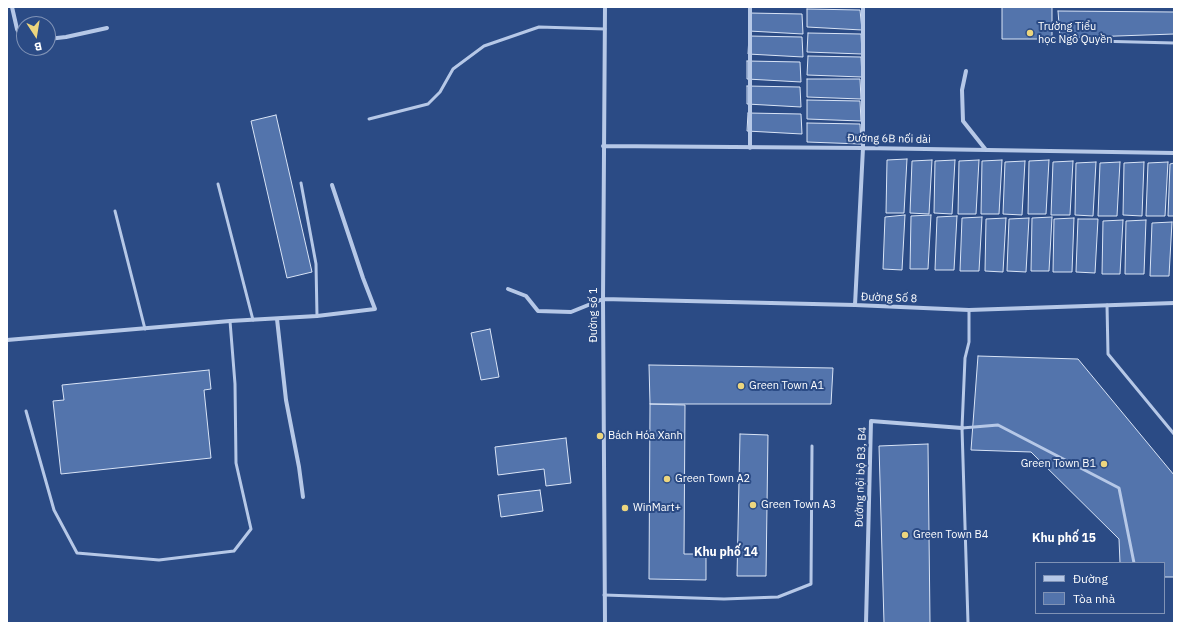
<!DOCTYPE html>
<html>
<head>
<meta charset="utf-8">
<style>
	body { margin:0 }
	#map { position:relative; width:1181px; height:630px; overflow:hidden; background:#2b4b85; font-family:"IBM Plex Sans",sans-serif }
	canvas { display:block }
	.frame { position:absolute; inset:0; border:8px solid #fff; pointer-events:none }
	.legend { position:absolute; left:1035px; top:562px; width:130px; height:52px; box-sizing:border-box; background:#2b4b85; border:1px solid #8093b6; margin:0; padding:5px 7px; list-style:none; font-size:12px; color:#fff }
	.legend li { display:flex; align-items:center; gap:8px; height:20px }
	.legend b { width:20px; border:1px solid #8093b6 }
	.north { position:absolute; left:16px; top:16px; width:40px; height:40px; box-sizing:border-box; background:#2b4b85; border:1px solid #8093b6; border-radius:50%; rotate:168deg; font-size:11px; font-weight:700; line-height:16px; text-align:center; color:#fff }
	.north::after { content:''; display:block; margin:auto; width:14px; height:18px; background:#edd67e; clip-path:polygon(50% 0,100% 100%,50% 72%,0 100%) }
</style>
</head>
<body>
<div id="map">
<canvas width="1181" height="630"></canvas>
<div class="frame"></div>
<ul class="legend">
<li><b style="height:5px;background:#b6c8e7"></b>Đường</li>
<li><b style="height:11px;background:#5374ac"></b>Tòa nhà</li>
</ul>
<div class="north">B</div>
</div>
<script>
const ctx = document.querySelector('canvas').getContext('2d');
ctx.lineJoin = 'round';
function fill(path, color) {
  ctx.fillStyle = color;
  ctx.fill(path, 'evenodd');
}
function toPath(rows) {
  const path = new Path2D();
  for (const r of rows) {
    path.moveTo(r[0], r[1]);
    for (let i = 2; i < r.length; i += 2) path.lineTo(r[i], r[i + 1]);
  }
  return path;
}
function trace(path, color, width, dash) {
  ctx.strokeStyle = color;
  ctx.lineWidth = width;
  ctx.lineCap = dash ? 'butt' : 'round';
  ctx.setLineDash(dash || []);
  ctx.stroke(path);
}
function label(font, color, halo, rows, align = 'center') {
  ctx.font = font + ' "IBM Plex Sans",sans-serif';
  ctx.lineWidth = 4;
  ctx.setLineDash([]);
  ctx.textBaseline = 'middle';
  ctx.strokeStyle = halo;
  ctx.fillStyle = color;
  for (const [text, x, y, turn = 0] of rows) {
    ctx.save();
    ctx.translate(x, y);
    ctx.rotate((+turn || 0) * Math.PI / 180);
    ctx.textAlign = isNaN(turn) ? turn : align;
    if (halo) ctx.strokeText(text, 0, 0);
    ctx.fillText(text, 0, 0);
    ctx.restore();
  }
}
const building = toPath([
	[1002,7,1052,7,1052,39,1002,39,1002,7],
	[807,9,860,10,862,30,807,27,807,9],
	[1058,11,1174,12,1174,34,1060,38,1058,11],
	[749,13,802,14,803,34,749,31,749,13],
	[808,33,861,34,862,54,807,52,808,33],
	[749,36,802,37,803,57,748,54,749,36],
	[808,56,861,57,862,77,807,75,808,56],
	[747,61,800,62,801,82,747,79,747,61],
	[807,79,860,79,861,99,807,97,807,79],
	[747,86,800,87,801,107,747,104,747,86],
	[807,100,860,101,861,121,807,119,807,100],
	[748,113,801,114,802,134,747,131,748,113],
	[276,115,312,272,287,278,251,121,276,115],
	[807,123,860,124,861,144,807,142,807,123],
	[907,159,904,213,886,213,887,160,907,159],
	[932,160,929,214,910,213,912,161,932,160],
	[955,160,952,214,934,213,935,161,955,160],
	[979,160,976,214,958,214,959,161,979,160],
	[1002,160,999,214,981,214,982,161,1002,160],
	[1049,160,1046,214,1028,214,1029,161,1049,160],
	[1025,161,1022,215,1003,214,1005,162,1025,161],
	[1073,161,1070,215,1051,215,1053,162,1073,161],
	[1096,162,1093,216,1075,215,1076,163,1096,162],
	[1120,162,1117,216,1098,216,1100,163,1120,162],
	[1144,162,1142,216,1123,215,1124,163,1144,162],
	[1168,162,1165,216,1146,216,1148,163,1168,162],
	[1174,163,1174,216,1168,216,1170,164,1174,163],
	[905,215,902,270,883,269,885,217,905,215],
	[931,215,928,269,910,269,911,216,931,215],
	[957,216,954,270,935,270,937,217,957,216],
	[982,217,979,271,960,271,962,218,982,217],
	[1052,217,1049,271,1031,271,1032,218,1052,217],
	[1006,218,1003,272,985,271,986,219,1006,218],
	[1029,218,1026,272,1007,271,1009,219,1029,218],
	[1074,218,1072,272,1053,272,1054,219,1074,218],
	[1078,219,1098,219,1095,273,1076,272,1078,219],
	[1123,220,1120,274,1102,274,1103,221,1123,220],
	[1146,220,1144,274,1125,274,1126,221,1146,220],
	[1172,222,1169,276,1150,276,1152,223,1172,222],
	[490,329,499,377,481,380,471,333,490,329],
	[978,356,1078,359,1174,475,1174,577,1164,577,1164,563,1120,563,1119,539,1031,452,971,450,978,356],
	[649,365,833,368,831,404,650,404,649,365],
	[209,370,211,389,204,390,211,458,61,474,53,401,64,400,62,385,209,370],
	[650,404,685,405,684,554,706,554,706,580,649,579,650,404],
	[740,434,768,435,766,576,737,576,740,434],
	[566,438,571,483,546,486,544,469,498,475,495,447,566,438],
	[928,444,930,623,884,623,879,446,928,444],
	[540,490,543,511,501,517,498,495,540,490]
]);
fill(building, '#5374ac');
trace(building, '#d9e4f6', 1);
trace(toPath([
	[1095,41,1174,43],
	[369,119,428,104,440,92,453,69,484,46,539,27,605,29],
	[301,183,316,264,317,316],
	[218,184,253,320],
	[115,211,145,329],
	[1107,305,1108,354,1174,434],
	[26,411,54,510,77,553,159,560,234,551,251,529,236,463,235,384,230,321],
	[962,428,998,425,1119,488,1134,563],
	[604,595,724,599,778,597,811,584,812,446],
	[968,623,962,428,965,358,969,342,969,310]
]), '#b6c8e7', 3);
trace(toPath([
	[12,7,17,29,21,37,24,38],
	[605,7,603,299,605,623],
	[750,7,750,148],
	[48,39,66,37,107,28],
	[966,71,962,90,963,121,986,150],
	[603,146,863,148,1174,153],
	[508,289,526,296,538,311,571,312,603,299,855,305,969,310,1174,303],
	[855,305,863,148,863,7],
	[277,319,286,400,299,467,303,497],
	[7,340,230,321,317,316,375,309,363,278,332,185],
	[866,623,871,421,962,428]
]), '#b6c8e7', 4);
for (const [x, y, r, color] of [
	[1030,33,4,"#edd67e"],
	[741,386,4,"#edd67e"],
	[600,436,4,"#edd67e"],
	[1104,464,4,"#edd67e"],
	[667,479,4,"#edd67e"],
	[753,505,4,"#edd67e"],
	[625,508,4,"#edd67e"],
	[905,535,4,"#edd67e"]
]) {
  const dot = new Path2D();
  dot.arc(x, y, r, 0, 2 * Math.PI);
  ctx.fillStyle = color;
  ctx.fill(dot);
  trace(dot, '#2b4b85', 1.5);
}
label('11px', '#fff', '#2b4b85', [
	["Trường Tiểu",1038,27],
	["học Ngô Quyền",1038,40],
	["Green Town A1",749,386],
	["Bách Hóa Xanh",608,436],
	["Green Town B1",1096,464,"right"],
	["Green Town A2",675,479],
	["Green Town A3",761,505],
	["WinMart+",633,508],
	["Green Town B4",913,535]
], 'left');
label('11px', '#fff', '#2b4b85', [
	["Đường 6B nối dài",889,139,1],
	["Đường Số 8",889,298,2],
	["Đường số 1",594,315,-90],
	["Đường nội bộ B3, B4",861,477,-88]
]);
label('bold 12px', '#fff', '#2b4b85', [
	["Khu phố 15",1064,539],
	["Khu phố 14",726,553]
]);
</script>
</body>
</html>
